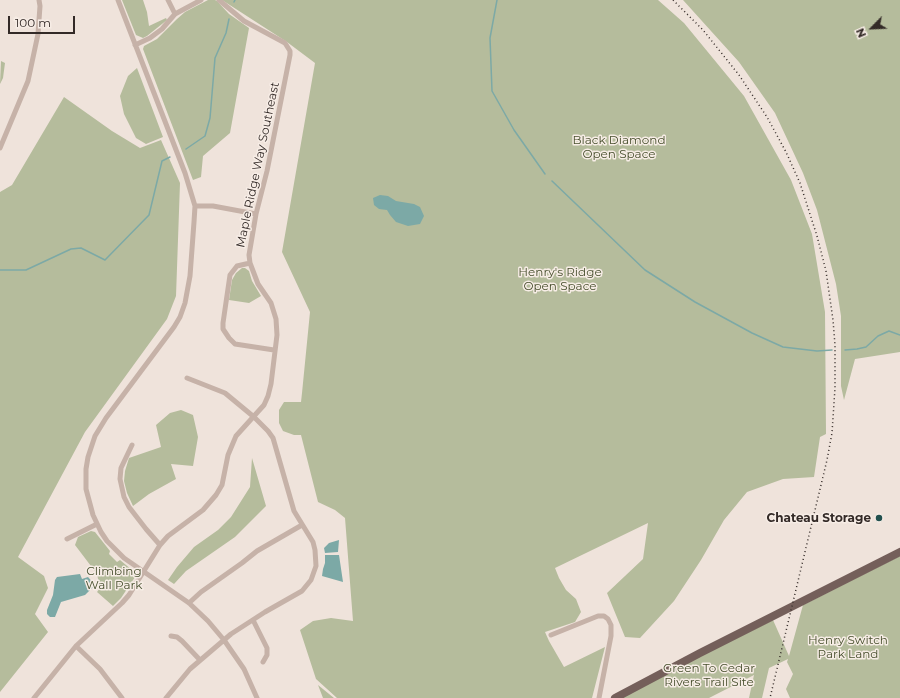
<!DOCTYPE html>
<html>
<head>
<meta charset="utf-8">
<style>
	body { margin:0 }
	#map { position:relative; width:900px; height:698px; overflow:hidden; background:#efe3db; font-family:Montserrat,sans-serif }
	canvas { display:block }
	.north { position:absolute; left:852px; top:8px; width:40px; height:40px; -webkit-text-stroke:3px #f7ede6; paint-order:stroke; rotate:246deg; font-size:11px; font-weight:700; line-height:16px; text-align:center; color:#332a27 }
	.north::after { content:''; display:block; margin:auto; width:14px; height:18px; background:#332a27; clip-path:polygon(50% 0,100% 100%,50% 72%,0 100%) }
	.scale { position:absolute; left:8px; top:16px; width:67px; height:18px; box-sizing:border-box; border:2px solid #332a27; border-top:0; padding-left:5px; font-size:12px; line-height:14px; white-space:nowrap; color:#332a27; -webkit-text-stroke:3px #f7ede6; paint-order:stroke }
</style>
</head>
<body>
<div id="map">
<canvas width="900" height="698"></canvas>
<div class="north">N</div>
<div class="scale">100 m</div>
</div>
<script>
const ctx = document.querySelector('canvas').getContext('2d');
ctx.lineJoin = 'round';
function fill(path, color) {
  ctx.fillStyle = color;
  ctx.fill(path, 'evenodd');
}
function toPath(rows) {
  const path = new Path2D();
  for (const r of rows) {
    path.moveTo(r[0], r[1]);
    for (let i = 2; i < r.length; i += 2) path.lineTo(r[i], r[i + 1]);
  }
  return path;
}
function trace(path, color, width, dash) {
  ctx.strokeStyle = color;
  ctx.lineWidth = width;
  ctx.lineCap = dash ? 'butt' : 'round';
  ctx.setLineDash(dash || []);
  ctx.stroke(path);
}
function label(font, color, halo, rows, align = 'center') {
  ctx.font = font + ' Montserrat,sans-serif';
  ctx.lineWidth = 3;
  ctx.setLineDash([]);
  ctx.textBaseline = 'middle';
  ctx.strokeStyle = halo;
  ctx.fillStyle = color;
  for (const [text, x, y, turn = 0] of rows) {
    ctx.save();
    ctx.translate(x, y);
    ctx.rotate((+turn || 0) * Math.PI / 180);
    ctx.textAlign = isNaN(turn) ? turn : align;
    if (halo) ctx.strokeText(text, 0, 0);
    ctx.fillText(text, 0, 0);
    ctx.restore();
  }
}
fill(toPath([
	[122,0,143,0,147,12,149,26,166,18,167,20,147,36,143,38,136,35],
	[208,0,215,0,217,1,229,14,249,28,230,133,203,156,201,177,193,180,143,49,144,46,157,39,177,19,185,12],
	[222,0,658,0,684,23,744,96,791,180,812,234,825,312,826,434,820,437,814,477,783,479,747,492,724,520,701,560,674,601,640,638,625,637,607,593,643,559,648,523,555,568,559,578,566,590,576,599,581,612,575,622,545,632,549,641,564,667,605,647,592,698,337,698,316,679,300,630,313,621,331,618,353,621,345,518,335,510,318,502,301,435,294,435,283,431,279,423,279,410,284,402,301,402,302,393,310,312,282,252,315,63,287,42],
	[683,0,900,0,900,352,855,359,844,400,841,386,841,316,836,284,817,210,803,173,775,113,739,62],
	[1,61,5,63,3,78,0,84],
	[137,68,163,137,146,144,136,138,124,114,120,96,128,76],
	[64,97,112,131,140,148,161,140,180,183,176,296,167,319,85,432,18,557,44,576,48,588,35,614,48,632,0,692,0,192,12,185],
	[242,268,245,268,249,271,252,281,261,296,249,303,229,300,232,280,236,273],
	[181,410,193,415,198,437,193,466,171,464,176,479,149,494,133,506,127,493,124,481,125,471,129,458,161,447,156,425,170,413],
	[252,458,266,506,235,537,186,571,174,584,168,580,177,567,194,547,218,530,231,517,250,487],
	[91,531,95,532,110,551,109,554,117,562,120,560,132,570,135,577,121,598,113,606,97,592,100,588,97,574,75,545,78,537],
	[900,556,900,698,790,698,786,689,793,674,787,662,788,659,769,668,762,698,749,698,754,675,709,698,617,698,773,620,789,656,803,605],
	[318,685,334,698,323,698]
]), '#b5bc9c');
fill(toPath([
	[380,195,388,196,396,201,414,204,420,207,424,216,420,224,408,226,396,222,390,215,387,210,379,209,374,205,373,198],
	[339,540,338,552,325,553,324,548,329,543],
	[325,555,339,555,343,582,322,576,323,569,325,563],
	[80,574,82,579,88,577,95,585,85,595,61,602,55,617,50,617,47,614,47,610,53,595,55,580,57,577]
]), '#7ca9a6');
trace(toPath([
	[497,0,490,38,492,91,514,130,545,174],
	[234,2,235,0],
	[186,149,205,136,210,118,215,58,226,33,229,19],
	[552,181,645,270,695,302,752,333,783,347,817,351,832,350],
	[0,270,26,270,71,249,81,248,105,260,149,215,162,161,170,157],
	[845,350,857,349,866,347,878,336,889,331,900,335]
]), '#7ca9a6', 1.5);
trace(toPath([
	[118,0,185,173,195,206,194,222,190,276,185,303,180,317,174,327,106,418,95,436,88,457,86,469,86,489,93,515,101,532,107,541,124,558,189,603,208,621,224,640,244,669,257,698],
	[168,0,175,14],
	[135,45,150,38,162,29,175,14,201,0],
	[0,148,28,81,38,34,40,6,39,0],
	[195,206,213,206,256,214],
	[250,263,237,266,230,275,223,323,223,329,229,338,235,344,274,350],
	[132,445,121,468,120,479,124,497,129,507,146,529,160,545],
	[67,539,97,524],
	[189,603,201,592,242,563,257,551,302,525],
	[253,620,267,648,267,655,263,662],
	[551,635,598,616,604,616,608,619,611,625,611,636,599,698],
	[171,636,177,637,182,641,200,660],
	[76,646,100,669,122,698],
	[34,698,76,646,122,603,129,595,160,545,168,536,203,510,216,495,222,485,228,455,236,436,264,405,268,396,271,384,277,335,276,319,271,303,258,284,250,263,249,255,256,214,267,171,290,55,290,51,285,43,244,21,219,0],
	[166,698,190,669,231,634,265,612,302,591,311,580,316,566,315,550,313,542,294,511,273,438,268,431,254,417,225,393,187,378]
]), '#c6b2a8', 5);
trace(toPath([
	[615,698,700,653,900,552]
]), '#745f5a', 8);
trace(toPath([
	[673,0,703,30,739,75,767,117,786,152,800,183,817,236,826,271,833,320,835,345,835,388,832,433,827,460,770,698]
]), '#332a27', 1.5, [1, 3]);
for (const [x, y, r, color] of [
	[879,518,4,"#21504e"]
]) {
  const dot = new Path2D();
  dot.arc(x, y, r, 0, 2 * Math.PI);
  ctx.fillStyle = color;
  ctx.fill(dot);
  trace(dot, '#f7ede6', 1.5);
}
label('12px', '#474f2d', '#f7ede6', [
	["Black Diamond",619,140],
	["Open Space",619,154],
	["Henry's Ridge",560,272],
	["Open Space",560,286],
	["Climbing",114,571],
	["Wall Park",114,585],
	["Henry Switch",848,640],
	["Park Land",848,654],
	["Green To Cedar",709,668],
	["Rivers Trail Site",709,682]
]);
label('12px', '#332a27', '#f7ede6', [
	["Maple Ridge Way Southeast",258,165,-78]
]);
label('bold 12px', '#332a27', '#f7ede6', [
	["Chateau Storage",871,518]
], 'right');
</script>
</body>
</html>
